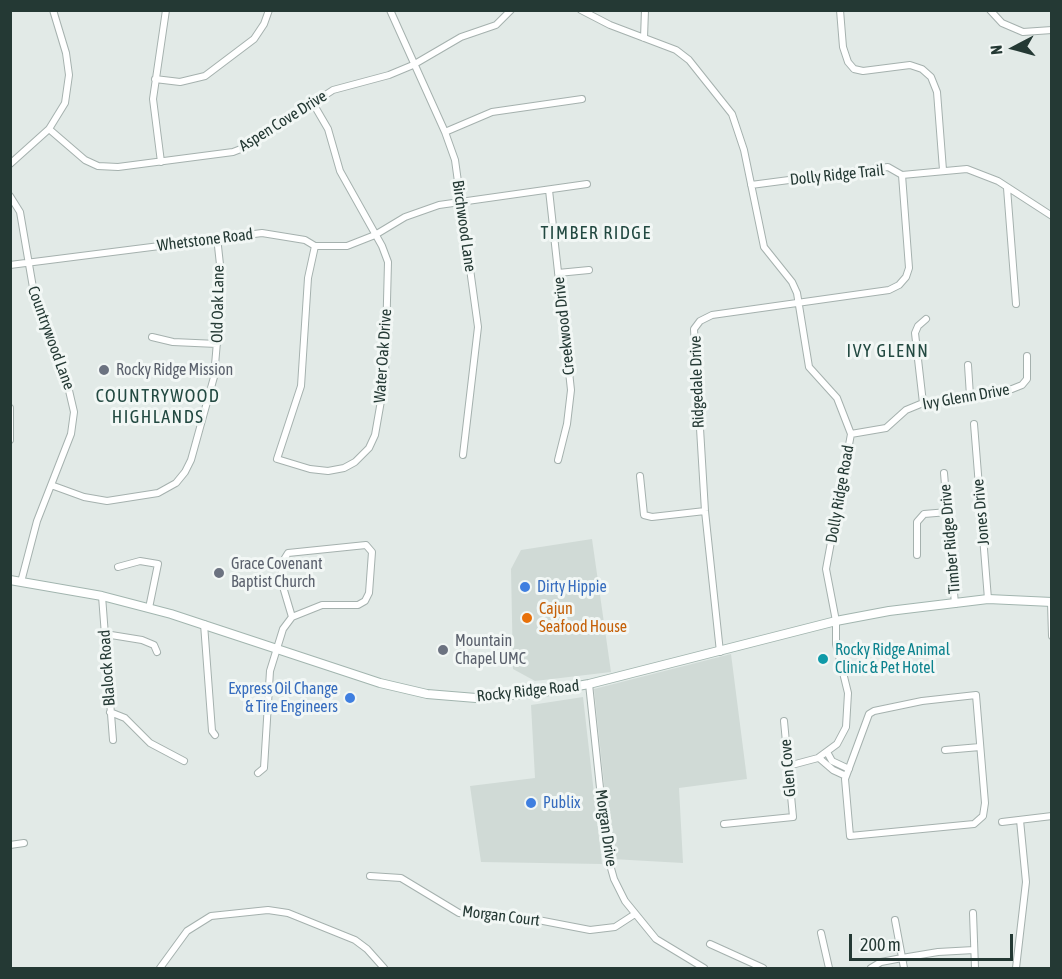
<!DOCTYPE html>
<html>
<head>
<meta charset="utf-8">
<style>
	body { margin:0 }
	#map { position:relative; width:1062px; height:979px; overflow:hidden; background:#e2eae7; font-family:"Asap Condensed",sans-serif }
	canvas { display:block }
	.frame { position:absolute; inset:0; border:12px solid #243934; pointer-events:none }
	.north { position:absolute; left:984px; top:18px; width:60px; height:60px; -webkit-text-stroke:4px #f2f7f5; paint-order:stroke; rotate:264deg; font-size:16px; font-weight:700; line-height:24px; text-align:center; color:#243934 }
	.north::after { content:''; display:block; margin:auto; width:21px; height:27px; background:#243934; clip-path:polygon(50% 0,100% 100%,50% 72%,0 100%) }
	.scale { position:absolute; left:849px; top:934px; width:164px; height:27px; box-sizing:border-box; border:3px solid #243934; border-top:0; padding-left:8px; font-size:18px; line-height:21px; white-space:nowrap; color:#243934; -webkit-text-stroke:4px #f2f7f5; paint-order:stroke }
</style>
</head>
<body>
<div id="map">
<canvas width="1062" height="979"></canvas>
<div class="frame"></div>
<div class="north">N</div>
<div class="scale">200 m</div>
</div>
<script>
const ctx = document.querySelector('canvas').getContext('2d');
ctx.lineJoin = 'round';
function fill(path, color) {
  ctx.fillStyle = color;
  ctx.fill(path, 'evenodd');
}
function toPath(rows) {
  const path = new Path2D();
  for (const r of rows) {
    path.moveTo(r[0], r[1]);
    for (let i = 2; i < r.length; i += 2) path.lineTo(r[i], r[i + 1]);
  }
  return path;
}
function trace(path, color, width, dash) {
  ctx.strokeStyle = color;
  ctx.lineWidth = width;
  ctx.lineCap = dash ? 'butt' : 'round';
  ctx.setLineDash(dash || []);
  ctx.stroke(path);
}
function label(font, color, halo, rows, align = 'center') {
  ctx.font = font + ' "Asap Condensed",sans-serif';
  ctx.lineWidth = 6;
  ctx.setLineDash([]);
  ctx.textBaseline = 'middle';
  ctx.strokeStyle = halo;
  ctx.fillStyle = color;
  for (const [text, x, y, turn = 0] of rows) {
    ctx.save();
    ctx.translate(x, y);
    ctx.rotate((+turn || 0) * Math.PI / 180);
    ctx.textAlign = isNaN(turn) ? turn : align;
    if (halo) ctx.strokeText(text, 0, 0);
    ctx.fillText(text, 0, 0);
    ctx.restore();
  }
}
fill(toPath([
	[592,539,611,672,535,681,513,669,511,569,521,550],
	[731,654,747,779,679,788,683,863,612,859,594,689],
	[583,697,602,864,481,862,470,786,535,778,531,705]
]), '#d0dad6');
const minor = toPath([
	[390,10,445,132,455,160,478,327,463,455],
	[581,10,610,25,676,50,689,60,732,114,744,150,764,247,792,282,797,293,809,367,837,398,851,434,826,569,836,621,836,644,848,693,846,727,837,744,818,758,788,766],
	[840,10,843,47,848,62,854,69,863,71,910,65,922,69,931,77,937,92,943,170],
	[990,10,1002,23,1023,32,1052,30],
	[644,38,645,10],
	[155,79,180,82,205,76,254,39,264,24,269,10],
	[314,105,328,129,340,171,382,246,388,262,385,378,375,435,369,448,355,462,344,468,328,471,310,469,277,459,301,386,308,278,315,246],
	[49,129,85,160,98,166,118,167,233,152,246,147,333,90,389,75,413,65,461,37,496,25,511,10],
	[445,132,492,112,582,99],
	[161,162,153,99,166,10],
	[10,164,49,129,65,103,69,75,66,53,53,10],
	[751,185,888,167,902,175,967,169,998,181,1052,216],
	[1007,188,1016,304],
	[549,190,571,390,567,424,558,460],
	[10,196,20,212,36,305,64,369,74,412,71,434,37,521,21,582],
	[10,265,262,233,305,240,315,246,347,246,375,235,405,217,439,205,587,184],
	[558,273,589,270],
	[152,337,173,342,217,344],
	[968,365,970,396],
	[923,403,915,333,918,326,926,319],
	[10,408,10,440],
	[974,424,988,599],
	[851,434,886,428,906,410,923,403,1012,389,1022,385,1027,379,1027,356],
	[944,473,955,604],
	[640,476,644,515,652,517,705,511],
	[51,485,84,497,107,501,158,493,176,483,185,472,191,460,214,377,222,283,217,237],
	[917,555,917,522,924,514,948,512],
	[118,567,140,561,158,564,149,608],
	[102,596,113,740],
	[1051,602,1052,636],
	[204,624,212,731,215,735],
	[105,634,142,640,154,645,157,652],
	[720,652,705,511,694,329,700,321,712,315,889,290,899,285,906,277,909,268,902,175],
	[589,684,607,854,614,879,625,901,656,939,704,968],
	[976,695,985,803,983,816,974,824,850,836,845,779,869,714,874,711,922,701,976,695],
	[110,712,125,718,150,743,184,761],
	[945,750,980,747],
	[827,752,832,761,849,769],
	[819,758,833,770,846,776],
	[258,773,264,768,270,671,283,629,292,617,281,580,283,561,288,553,366,545,372,552,369,593,365,601,358,605,322,605,292,617],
	[1002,822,1052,816],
	[724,824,793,817,784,721],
	[10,845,24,843],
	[370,876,401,878,459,913,479,916,538,920,590,930,615,927,635,914],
	[973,913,975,968],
	[895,920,904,968],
	[821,933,829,968],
	[710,944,763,968],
	[160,968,187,931,211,916,268,910,288,913,355,940,367,949,384,968],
	[871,968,881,962,902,958,938,952,974,950],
	[1016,968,1026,882,1020,820]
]);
const secondary = toPath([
	[10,580,102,596,171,614,380,683,427,694,476,698,537,693,589,684,836,621,889,611,988,599,1052,602]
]);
trace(minor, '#a5b1ae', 8);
trace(secondary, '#a2b5af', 10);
trace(minor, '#fff', 6);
trace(secondary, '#fff', 8);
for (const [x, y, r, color] of [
	[104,370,6,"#6b7280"],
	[219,573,6,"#6b7280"],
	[525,587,6,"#3f7fe0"],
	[527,618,6,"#e8710a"],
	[443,650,6,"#6b7280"],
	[823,659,6,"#0f9aa8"],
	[350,698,6,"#3f7fe0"],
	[531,803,6,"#3f7fe0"]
]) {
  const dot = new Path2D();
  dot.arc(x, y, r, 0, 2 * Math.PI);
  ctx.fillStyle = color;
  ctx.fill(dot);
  trace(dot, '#f2f7f5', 2);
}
label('16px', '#243934', '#f2f7f5', [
	["Aspen Cove Drive",283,121,-32],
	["Dolly Ridge Trail",837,175,-6],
	["Birchwood Lane",464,226,82],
	["Whetstone Road",205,240,-7],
	["Old Oak Lane",218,304,-89],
	["Creekwood Drive",564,326,-96],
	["Countrywood Lane",51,338,70],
	["Water Oak Drive",383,356,-86],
	["Ridgedale Drive",697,382,-92],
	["Ivy Glenn Drive",966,397,-10],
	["Dolly Ridge Road",840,494,-80],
	["Jones Drive",981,512,-95],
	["Timber Ridge Drive",950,539,-95],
	["Blalock Road",107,668,-94],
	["Rocky Ridge Road",528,691,-6],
	["Glen Cove",788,768,-95],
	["Morgan Drive",606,828,82],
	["Morgan Court",501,916,7]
]);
label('16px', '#5b616d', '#f2f7f5', [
	["Rocky Ridge Mission",116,370],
	["Grace Covenant",231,564],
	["Baptist Church",231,582],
	["Mountain",455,641],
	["Chapel UMC",455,659]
], 'left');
label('16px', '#366cbe', '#f2f7f5', [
	["Dirty Hippie",537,587],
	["Express Oil Change",338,689,"right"],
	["& Tire Engineers",338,707,"right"],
	["Publix",543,803]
], 'left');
label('16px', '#c56008', '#f2f7f5', [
	["Cajun",539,609],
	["Seafood House",539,627]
], 'left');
label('16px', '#0d838f', '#f2f7f5', [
	["Rocky Ridge Animal",835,650],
	["Clinic & Pet Hotel",835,668]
], 'left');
ctx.letterSpacing = '1.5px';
label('18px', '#224941', '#f2f7f5', [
	["TIMBER RIDGE",596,233],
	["IVY GLENN",888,351],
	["COUNTRYWOOD",158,396],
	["HIGHLANDS",158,417]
]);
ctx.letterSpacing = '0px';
</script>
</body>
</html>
